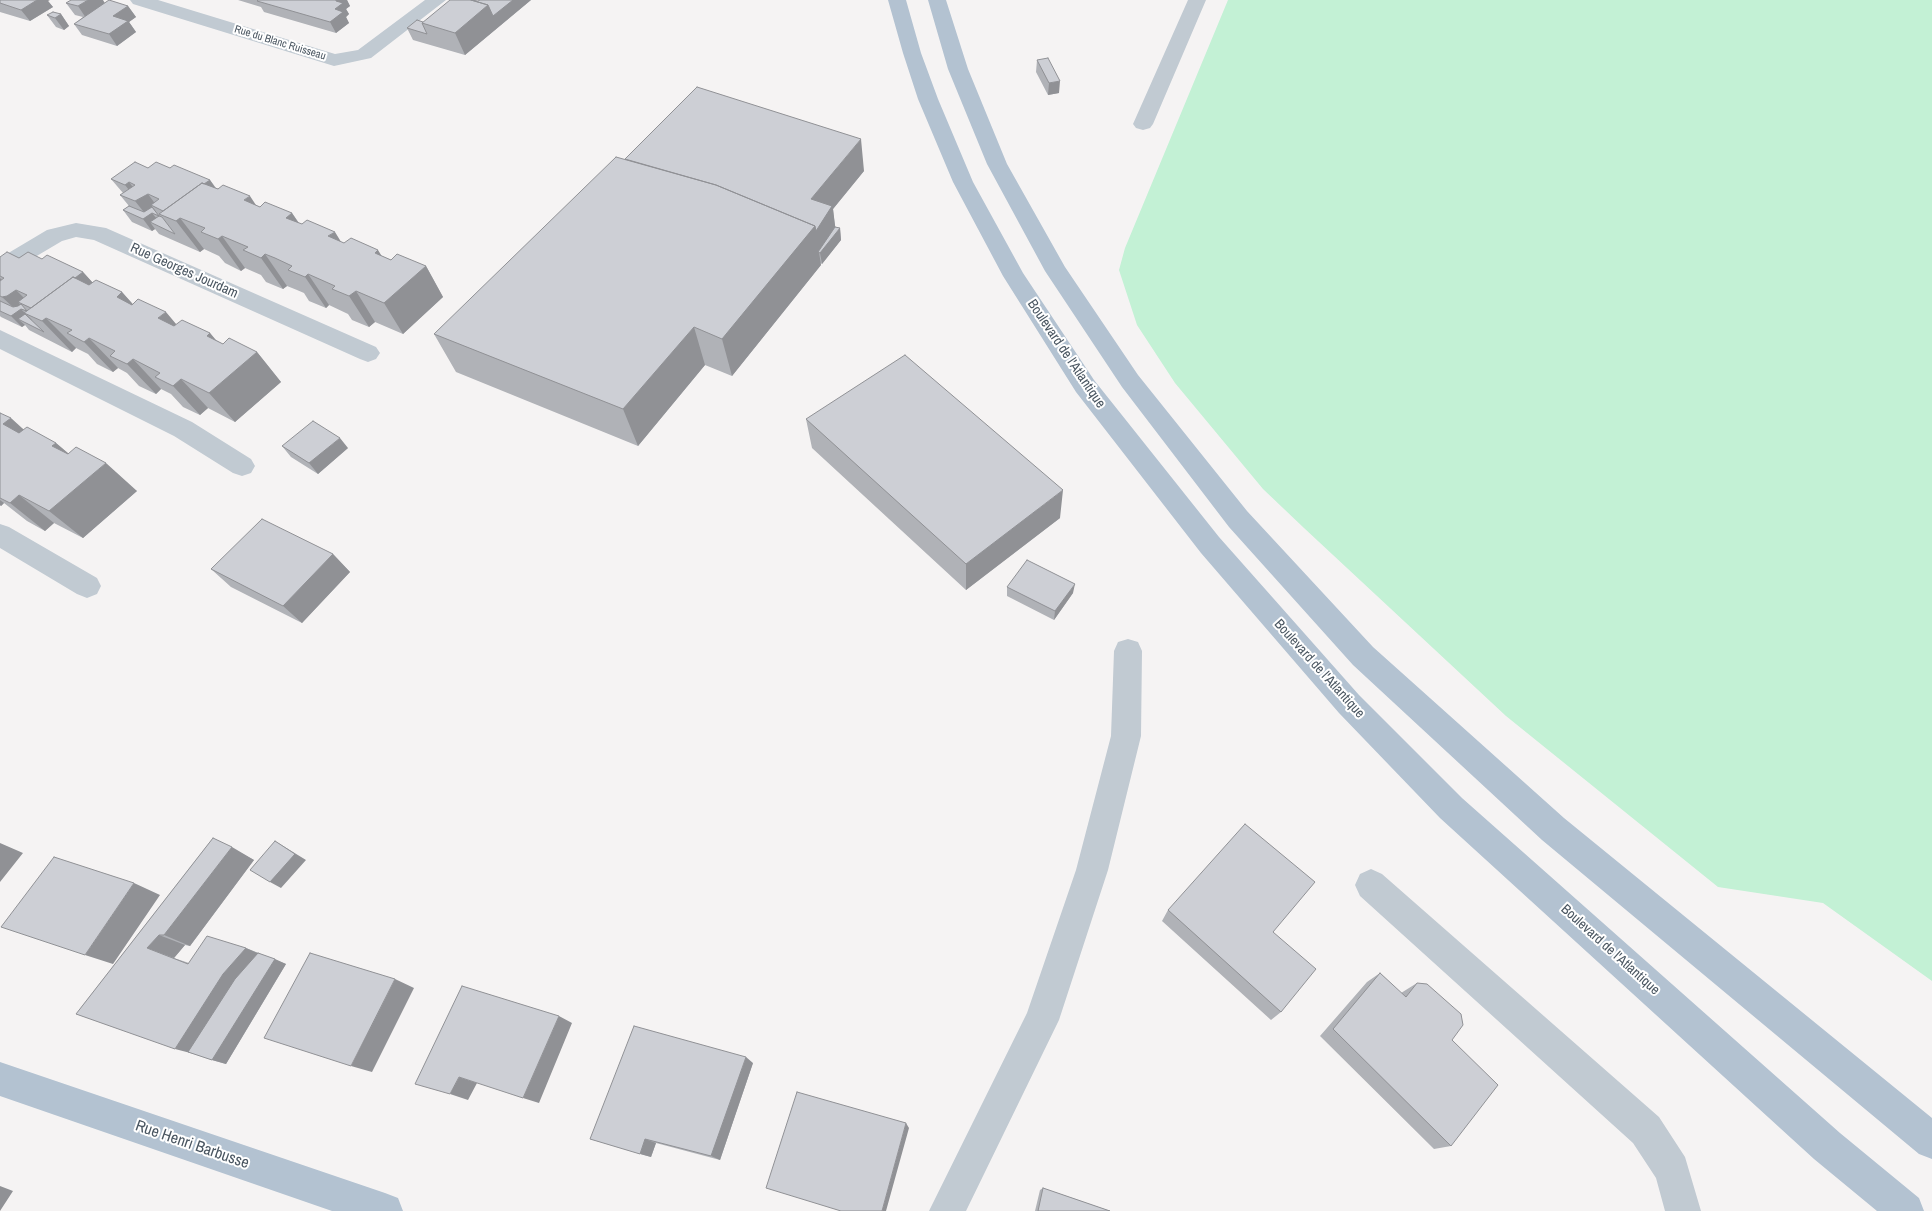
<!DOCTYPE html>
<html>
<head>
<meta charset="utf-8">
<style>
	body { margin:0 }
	canvas { display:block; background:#f5f3f3 }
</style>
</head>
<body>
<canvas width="1932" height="1211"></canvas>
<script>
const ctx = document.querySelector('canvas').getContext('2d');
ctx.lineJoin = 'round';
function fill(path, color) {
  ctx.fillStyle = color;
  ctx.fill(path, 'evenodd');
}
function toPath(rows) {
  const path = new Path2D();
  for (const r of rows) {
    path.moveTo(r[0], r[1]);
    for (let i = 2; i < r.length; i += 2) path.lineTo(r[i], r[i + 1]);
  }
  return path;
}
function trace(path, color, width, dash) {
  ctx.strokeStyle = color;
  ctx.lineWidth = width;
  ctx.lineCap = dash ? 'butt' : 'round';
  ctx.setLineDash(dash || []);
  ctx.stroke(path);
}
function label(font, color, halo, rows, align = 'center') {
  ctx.font = font + ' "Archivo Narrow",sans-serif';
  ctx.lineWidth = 4;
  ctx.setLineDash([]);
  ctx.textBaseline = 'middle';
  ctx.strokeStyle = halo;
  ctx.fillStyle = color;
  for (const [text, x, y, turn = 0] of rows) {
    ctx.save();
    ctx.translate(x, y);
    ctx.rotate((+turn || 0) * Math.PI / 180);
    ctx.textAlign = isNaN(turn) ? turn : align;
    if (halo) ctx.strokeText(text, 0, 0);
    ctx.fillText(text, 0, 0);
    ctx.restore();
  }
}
fill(toPath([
	[1228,0,1932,0,1932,981,1823,903,1718,887,1506,716,1304,528,1263,489,1175,383,1137,325,1119,270,1125,248]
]), '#c3f1d5');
fill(toPath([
	[130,0,158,0,335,54,358,50,425,0,446,0,371,58,334,66,133,4,130,0],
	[1188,0,1206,0,1153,124,1150,128,1143,130,1136,128,1133,124,1188,0],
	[76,223,106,228,376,347,380,353,376,359,368,362,360,359,94,240,76,237,62,241,8,273,0,276,0,258,47,230,76,223],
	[0,330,192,422,251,459,255,466,251,473,242,476,233,473,174,436,0,349,0,330],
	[0,524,9,527,97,578,101,586,97,594,87,598,77,594,0,548,0,524],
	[1128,639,1138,642,1142,651,1141,736,1108,870,1059,1020,966,1211,929,1211,1027,1013,1076,870,1111,736,1114,651,1118,642,1128,639],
	[1371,869,1382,874,1659,1117,1685,1157,1701,1211,1665,1211,1656,1178,1633,1143,1360,896,1355,885,1360,874,1371,869]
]), '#c1cad2');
fill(toPath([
	[888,0,906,0,921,53,938,99,973,182,1023,273,1094,380,1219,537,1359,695,1462,798,1840,1133,1919,1198,1924,1211,1877,1211,1814,1159,1440,818,1339,713,1201,553,1076,392,1003,276,953,182,918,99,903,53,888,0],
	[928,0,946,0,968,69,1007,164,1065,267,1138,375,1247,511,1373,647,1564,818,1932,1118,1932,1159,1919,1154,1542,840,1353,665,1229,527,1122,387,1045,271,987,164,948,69,928,0],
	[0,1062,385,1193,398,1198,403,1211,332,1211,0,1096,0,1062]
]), '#b3c2d1');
fill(toPath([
	[0,0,48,1,53,7,30,21,0,12],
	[238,0,347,0,350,6,346,9,349,14,346,17,349,23,336,33,264,12,261,7],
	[480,0,531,0,465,55,413,40,407,28,478,1],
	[66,3,104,3,128,6,136,17,129,22,136,32,117,46,82,35,74,24,83,17,75,15],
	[61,14,69,26,64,30,56,27,47,15],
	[1037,60,1059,93,1048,95,1036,72],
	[625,159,864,171,833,209,835,227,840,228,841,240,822,264,820,263,821,265,732,376,705,365,638,446,456,372,434,334],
	[170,168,210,180,216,188,260,207,292,213,299,223,341,242,382,256,391,260,426,266,443,297,403,334,375,322,369,327,352,320,348,314,329,305,326,308,309,301,304,293,297,290,287,286,283,289,266,282,261,275,245,268,241,271,225,263,219,256,204,249,200,252,159,234,155,229,152,231,132,222,123,210,129,206,120,195,123,193,111,179],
	[0,257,19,258,42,259,83,272,92,282,122,292,132,304,176,325,210,333,216,340,223,344,257,352,281,382,235,422,208,408,200,415,183,407,171,394,161,389,156,394,139,386,127,373,118,368,113,372,97,364,88,354,76,348,72,352,29,330,25,325,22,327,1,317,0,316],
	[0,413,24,430,56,443,69,454,137,491,83,538,54,523,45,531,27,521,4,503,1,506,0,505],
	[806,419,1060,518,966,590,812,448],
	[282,446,348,448,318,474,291,457],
	[333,554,350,572,302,623,231,587,211,569],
	[1007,587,1073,593,1054,620,1007,596],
	[213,838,254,860,190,946,185,945,174,958,189,963,246,948,286,964,226,1064,212,1060,76,1014],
	[1168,910,1273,932,1281,1012,1271,1020,1162,921],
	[1380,973,1401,993,1417,983,1452,1040,1451,1146,1434,1149,1320,1036,1367,982],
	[753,1063,720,1160,656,1143,651,1157,590,1139],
	[1043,1188,1110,1211,1035,1211,1040,1190]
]), '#b0b2b7');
fill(toPath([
	[37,0,50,0,48,1,53,7,30,21,21,10],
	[88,0,103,0,106,5,86,18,78,6],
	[336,0,347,0,350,6,346,9,349,14,346,17,349,23,336,33,330,22],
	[513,0,531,0,465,55,455,33,488,5],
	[128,6,136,17,129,22,136,32,117,46,109,34,113,16],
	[61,14,69,26,64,30,55,18],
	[1060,81,1059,93,1048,95,1049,83],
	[861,139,864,171,833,209,836,233,840,228,841,240,822,264,820,253,819,252,821,265,732,376,722,339,811,199],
	[210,180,225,202,180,218,204,249,200,252,176,221,166,212],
	[129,182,141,198,148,194,159,209,151,205,159,216,152,213,161,224,150,222,155,229,152,231,143,219,147,216,135,201,137,200,125,185],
	[250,196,271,228,244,200],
	[292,213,313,245,286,218],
	[335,232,354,263,328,236],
	[222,236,245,268,241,271,218,239],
	[378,250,397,281,375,253],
	[265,254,287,286,283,289,261,258],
	[426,266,443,297,403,334,384,303],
	[83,272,103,294,46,318,76,348,72,352,42,321,33,309,18,302,28,312,21,309,32,320,18,319,25,325,22,327,11,316,17,311,2,297,0,285,0,278,13,291,16,290,34,308],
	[308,274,329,305,326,308,305,277],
	[356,291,375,322,369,327,349,296],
	[122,292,150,323,117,297],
	[166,312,192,343,158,318],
	[694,327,705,365,638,446,623,409],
	[210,333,235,364,207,336],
	[89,338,118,368,113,372,84,342],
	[257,352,281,382,235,422,209,393],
	[133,359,161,389,156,394,127,364],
	[181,379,208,408,200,415,173,386],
	[11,418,44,448,3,424],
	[340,438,348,448,318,474,309,463],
	[56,443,89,471,52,446],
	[106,463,137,491,83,538,49,511],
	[1063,490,1060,518,966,590,966,564],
	[19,495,54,523,45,531,10,503],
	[0,500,4,503,1,506,0,505],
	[333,554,350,572,302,623,283,606],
	[1075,584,1073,593,1054,620,1055,611],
	[275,841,306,860,281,888,270,882],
	[0,843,23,853,0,882],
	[232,847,254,860,190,946,164,935],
	[134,883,160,895,113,964,85,955],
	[159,935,185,945,174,958,147,948],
	[246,948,269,958,202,1056,175,1049,223,974],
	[275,959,286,964,226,1064,212,1060],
	[395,979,414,988,372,1072,351,1066],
	[559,1016,572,1023,539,1103,523,1098],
	[746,1057,753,1063,720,1160,711,1156],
	[459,1077,477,1083,468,1100,450,1094],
	[906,1123,909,1128,886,1211,882,1211],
	[645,1139,656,1143,651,1157,640,1154],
	[0,1186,13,1191,0,1211]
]), '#909195');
const building = toPath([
	[0,0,37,0,21,10,0,3,0,0],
	[71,0,88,0,78,6,66,3,71,0],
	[109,0,128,6,113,16,128,21,109,34,74,24,109,0],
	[258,0,336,0,336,1,343,3,335,9,343,12,330,22,257,1,258,0],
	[450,0,471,0,488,5,455,33,422,23,450,0],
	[471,0,478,1,480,0,513,0,493,16,488,5,471,0],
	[53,12,61,14,55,18,47,15,53,12],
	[417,20,423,22,422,23,427,34,407,28,417,20],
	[1048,58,1060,81,1049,83,1037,60,1048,58],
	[697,87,861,139,811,199,832,206,816,231,815,226,716,185,625,159,697,87],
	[616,157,716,185,815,226,722,339,694,327,623,409,434,334,616,157],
	[135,162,148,168,156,162,170,168,174,165,210,180,204,184,202,183,163,211,151,205,159,199,148,194,135,201,120,195,135,185,129,182,125,185,111,179,135,162],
	[202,183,218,189,223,185,250,196,244,200,260,207,265,202,292,213,286,218,302,224,307,220,335,232,328,236,344,243,351,238,378,250,375,253,391,260,397,254,426,266,384,303,356,291,349,296,332,289,335,286,308,274,305,277,288,270,292,266,275,258,265,254,261,258,243,250,248,247,222,236,218,239,201,232,205,228,180,218,176,221,159,214,202,183],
	[129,206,144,212,152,207,159,216,152,213,143,219,123,210,129,206],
	[159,216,162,217,175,234,150,222,159,216],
	[835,227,840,228,820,253,818,252,835,227],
	[7,252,19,258,28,252,42,259,47,255,83,272,75,278,73,277,31,308,18,302,27,295,16,290,7,296,2,297,0,296,0,281,4,278,0,276,0,257,7,252],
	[73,277,89,285,96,280,122,292,117,297,132,305,138,299,166,312,158,318,174,326,182,320,210,333,207,336,223,344,229,338,257,352,209,393,181,379,173,386,155,377,160,373,133,359,127,364,110,356,115,351,89,338,84,342,67,333,72,330,46,318,42,321,24,313,73,277],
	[0,301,13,307,18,306,21,304,27,311,21,309,11,316,0,311,0,301],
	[25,314,44,332,18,319,25,314],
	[905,355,1063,490,966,564,806,419,905,355],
	[0,413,11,418,3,424,19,433,27,427,56,443,52,446,68,454,76,447,106,463,49,511,19,495,10,503,0,498,0,413],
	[313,421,340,438,309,463,282,446,313,421],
	[262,519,333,554,283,606,211,569,262,519],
	[1027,560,1075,584,1055,611,1007,587,1027,560],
	[1245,824,1315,882,1273,932,1316,969,1281,1012,1168,910,1245,824],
	[213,838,232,847,164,935,159,935,147,948,188,964,207,936,246,948,223,974,175,1049,76,1014,213,838],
	[275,841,295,854,270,882,250,870,275,841],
	[54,857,134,883,85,955,1,927,54,857],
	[258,953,275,959,212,1060,188,1052,235,979,258,953],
	[310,953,395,979,351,1066,264,1038,310,953],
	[1380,973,1406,997,1417,983,1427,984,1461,1014,1463,1025,1452,1040,1498,1085,1451,1146,1333,1029,1380,973],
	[462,986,559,1016,523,1098,459,1077,450,1094,415,1084,462,986],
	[634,1026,746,1057,711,1156,645,1139,640,1154,590,1139,634,1026],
	[797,1092,906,1123,882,1211,841,1211,766,1188,797,1092],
	[1043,1188,1110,1211,1038,1211,1043,1188]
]);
fill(building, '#cdcfd5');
trace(building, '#909195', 1);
label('11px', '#4a5661', '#fff', [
	["Rue du Blanc Ruisseau",280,43,17]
]);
label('14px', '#4a5661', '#fff', [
	["Rue Georges Jourdam",184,271,24],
	["Boulevard de l'Atlantique",1066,354,56],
	["Boulevard de l'Atlantique",1319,669,48],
	["Boulevard de l'Atlantique",1610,950,42]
]);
label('16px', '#4a5661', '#fff', [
	["Rue Henri Barbusse",192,1145,19]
]);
</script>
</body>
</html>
